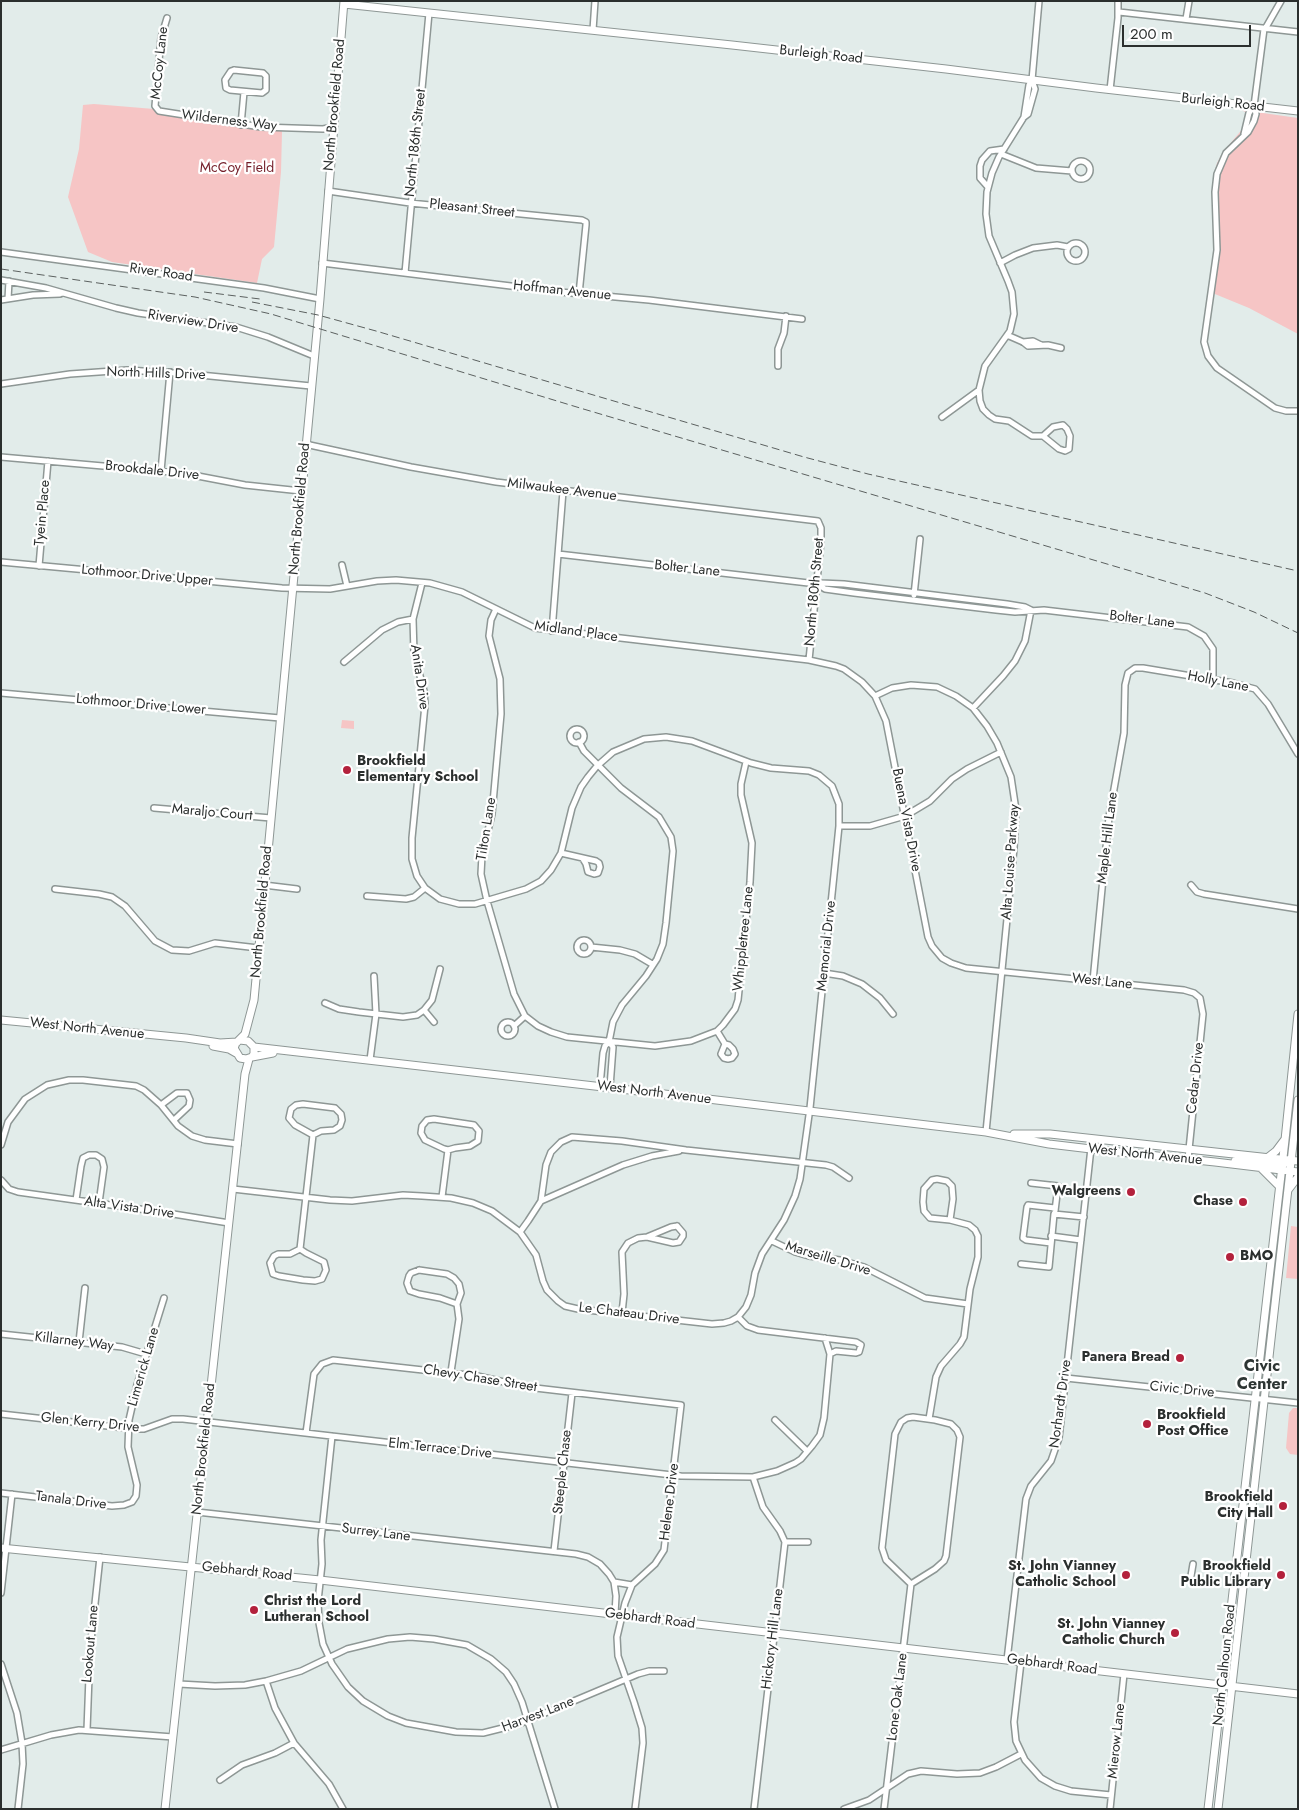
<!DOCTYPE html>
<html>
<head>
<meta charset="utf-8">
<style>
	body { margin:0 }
	#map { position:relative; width:1299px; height:1810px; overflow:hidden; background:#e2ecea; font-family:Jost,sans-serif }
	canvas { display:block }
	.frame { position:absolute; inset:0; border:2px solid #2b2f2e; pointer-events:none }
	.scale { position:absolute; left:1122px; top:25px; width:129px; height:22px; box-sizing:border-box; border:2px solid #2b2f2e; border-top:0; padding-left:6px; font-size:15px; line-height:18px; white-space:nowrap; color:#2b2f2e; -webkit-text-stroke:4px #fff; paint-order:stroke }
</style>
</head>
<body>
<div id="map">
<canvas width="1299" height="1810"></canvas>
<div class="frame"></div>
<div class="scale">200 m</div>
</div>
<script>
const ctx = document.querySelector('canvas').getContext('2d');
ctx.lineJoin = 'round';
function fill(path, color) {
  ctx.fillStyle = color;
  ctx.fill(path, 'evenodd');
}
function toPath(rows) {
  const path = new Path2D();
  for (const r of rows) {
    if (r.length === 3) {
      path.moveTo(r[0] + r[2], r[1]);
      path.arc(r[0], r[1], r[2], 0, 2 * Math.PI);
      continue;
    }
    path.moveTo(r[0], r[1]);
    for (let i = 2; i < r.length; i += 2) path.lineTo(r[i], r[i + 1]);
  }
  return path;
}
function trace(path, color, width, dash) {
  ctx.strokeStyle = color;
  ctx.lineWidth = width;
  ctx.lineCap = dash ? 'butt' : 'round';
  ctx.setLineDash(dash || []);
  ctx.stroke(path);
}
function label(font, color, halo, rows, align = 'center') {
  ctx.font = font + ' Jost,sans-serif';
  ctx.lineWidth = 4.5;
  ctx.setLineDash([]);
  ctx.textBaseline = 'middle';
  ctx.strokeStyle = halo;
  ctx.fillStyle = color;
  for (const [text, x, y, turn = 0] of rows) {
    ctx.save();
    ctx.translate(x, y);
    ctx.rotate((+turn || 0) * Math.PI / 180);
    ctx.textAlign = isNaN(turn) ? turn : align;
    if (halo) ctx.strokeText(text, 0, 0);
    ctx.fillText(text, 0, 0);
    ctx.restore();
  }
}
fill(toPath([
	[94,104,154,109,163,113,281,129,282,132,281,172,274,247,262,259,257,283,112,262,88,252,68,197,79,149,83,105],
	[1242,110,1298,118,1298,334,1249,308,1210,292,1215,239,1213,179,1217,163,1223,152,1245,126,1247,115,1245,112],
	[342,720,354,721,354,729,341,728],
	[1291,1226,1298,1227,1298,1279,1286,1278],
	[1293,1408,1298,1408,1298,1455,1290,1454,1286,1448,1289,1413]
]), '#f6c5c5');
const street = toPath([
	[1119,12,1298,32],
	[167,18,161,38,155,106,159,111,261,127,323,129,333,127],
	[1186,19,1189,1],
	[1264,29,1254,106,1256,114,1254,121,1248,132,1226,153,1217,174,1215,192,1217,250,1204,342,1208,356,1217,368,1275,408,1286,411,1298,411],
	[1265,29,1281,1],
	[593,30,595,1],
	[234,70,263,73,266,76,266,90,262,93,230,90,226,88,225,80,231,71,234,70],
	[1032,80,1035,89,1028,114,1024,117,999,157,992,173,987,192,986,214,989,236,1008,281,1012,292,1014,314,1010,331,985,366,979,390,980,401,983,409,989,415,995,419,1009,421,1032,436,1043,436,1053,427,1063,425,1067,429,1070,436,1069,449,1065,451,1059,449,1043,436],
	[1110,90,1118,18,1118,1],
	[1024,117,1029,85,1032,80,1039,1],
	[241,125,244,92],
	[1244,134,1249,113,1254,106],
	[1001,154,1036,168,1072,171],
	[1081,170,9],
	[988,187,980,178,980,166,982,160,990,151,1004,149],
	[328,191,410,203,582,220,586,222,586,225,579,294],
	[1076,252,9],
	[1,252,264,288,320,299],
	[322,263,560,292,649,300,802,319],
	[1000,263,1015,255,1033,248,1057,245,1068,247],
	[405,273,429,13],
	[1,280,46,288,116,308,138,313,236,327,268,337,314,356],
	[8,299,9,281],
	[1,300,33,295,60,294],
	[1007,335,1023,342,1028,346,1048,345,1061,348],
	[1023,342,1033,341,1041,345],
	[778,366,778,349,784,333,786,316],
	[1,384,70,374,127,370,190,374,311,386],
	[942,417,979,390],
	[305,444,411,467,496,482,818,521,821,528,821,541,809,660],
	[1,457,182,473,245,485,301,491],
	[161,471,170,372],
	[558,554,817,584,821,583,844,584,1007,604,1025,607,1031,610],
	[1,562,282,588,330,589,377,581,396,580,430,583,462,592,535,628,809,660,836,666,844,669,862,682,875,696,886,721,928,937,932,946,942,958,951,963,966,968,1184,990,1194,993,1200,998,1203,1014,1188,1159],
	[342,565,347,586],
	[39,566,48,461],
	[817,584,825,589,854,593,996,610,1015,612,1044,610,1188,627,1204,636,1213,649,1213,679],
	[914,595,920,539],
	[496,609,491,620,489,636,500,679,501,714,492,814,482,855,481,874,487,901,514,994,525,1016,538,1026,551,1032,567,1037,655,1046,691,1041,717,1031,723,1025,735,1009,738,1000,750,882,752,843,741,795,741,784,746,762],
	[552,631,563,491],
	[344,662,382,630,398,622,413,619],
	[1,693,280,718],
	[875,696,892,688,911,685,937,687,956,696,973,708,987,726,997,743,1011,777,1016,810,1014,848,986,1132],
	[973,708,1003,676,1015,661,1025,641,1031,610],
	[577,736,7],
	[579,742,584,751,621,788,659,817,671,837,673,851,666,923,663,944,657,959,646,976,622,1005,613,1022,609,1042,605,1046,603,1053,600,1086],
	[154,808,271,818],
	[839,826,870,826,905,816,930,801,952,779,967,769,1001,752],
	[561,853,596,861,599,863,600,867,598,873,594,874,588,872,586,864,583,859],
	[264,885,297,889],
	[1191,885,1197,892,1204,894,1298,909],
	[55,889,99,894,112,897,125,906,155,941,172,950,189,951,215,943,258,948],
	[367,896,406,899,414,897,425,888],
	[584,947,7],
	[591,947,620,950,635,954,652,964],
	[824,973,843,976,862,984,880,998,893,1014],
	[1093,981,1109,817,1124,733,1125,685,1128,673,1135,668,1143,668,1233,683,1255,689,1268,704,1298,754],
	[325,1003,339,1009,359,1012,403,1017,417,1015,424,1010,432,1000,440,969],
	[424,1010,434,1022],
	[508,1029,7],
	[514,1026,525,1016],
	[717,1031,725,1044,729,1045,733,1049,735,1054,732,1058,728,1059,724,1058,721,1054,725,1044],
	[609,1042,613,1047,610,1087],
	[370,1060,376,1014,374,976],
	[303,1104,335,1108,341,1114,342,1120,340,1126,334,1130,321,1131,313,1135,295,1125,289,1118,291,1109,296,1105,303,1104],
	[161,1105,177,1093,187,1093,190,1100,189,1106,174,1120],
	[434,1119,474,1125,479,1131,478,1141,470,1146,455,1148,448,1150,444,1149,425,1140,421,1133,422,1126,427,1120,434,1119],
	[1,1145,8,1122,25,1099,47,1085,69,1080,83,1080,136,1086,144,1090,161,1105,178,1126,192,1136,205,1140,238,1144],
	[937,1179,947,1181,952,1186,953,1199,950,1220,930,1218,924,1211,923,1202,924,1189,932,1180,937,1179],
	[1,1180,9,1189,18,1192,161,1212,229,1223],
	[1031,1183,1058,1186,1055,1211],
	[233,1189,330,1200,352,1201,403,1195,422,1196,451,1198,473,1203,492,1211,520,1232,536,1255,543,1281,547,1290,558,1301,565,1306,578,1309,712,1324,724,1323,731,1321,738,1317,746,1307,751,1295,755,1273,762,1254,784,1220,795,1196,800,1179,810,1108,839,826,839,804,832,786,819,775,809,771,771,768,751,763,692,741,666,737,644,739,613,752,597,766,588,777,581,787,572,808,561,853,551,870,541,881,526,889,475,904,459,904,440,899,425,888,417,876,412,859,412,838,425,705,424,691,414,653,413,619,422,583],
	[442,1197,448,1150],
	[76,1200,81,1166,83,1158,89,1155,96,1155,102,1159,104,1167,99,1203],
	[541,1201,623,1165,652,1156,679,1151],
	[677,1226,683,1233,683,1236,679,1242,673,1243,647,1237,671,1227,677,1226],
	[520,1232,528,1221,541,1201,546,1165,551,1152,561,1142,572,1137,622,1141,686,1150,826,1165,833,1167,849,1178],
	[1051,1236,1081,1240],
	[772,1241,795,1252,809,1256,840,1260,864,1267,925,1298,968,1304],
	[1051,1243,1026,1240,1023,1238,1027,1207,1028,1205,1055,1208],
	[300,1249,306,1253,324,1262,326,1270,322,1279,315,1281,303,1280,279,1276,273,1274,270,1263,274,1256,278,1254,290,1254,300,1249],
	[300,1249,313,1135],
	[1021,1264,1049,1267,1054,1214,1084,1217],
	[419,1270,447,1274,454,1278,459,1284,461,1293,457,1304,440,1298,419,1294,410,1291,407,1283,409,1276,411,1273,419,1270],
	[622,1313,624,1294,622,1252,628,1243,638,1238,647,1237],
	[738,1317,747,1326,758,1330,856,1342,861,1345,859,1352,856,1353,836,1351,830,1354],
	[1,1334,122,1347,146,1354],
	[79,1342,85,1288],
	[451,1372,459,1319,457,1304],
	[1066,1378,1298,1403],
	[1,1414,134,1429,144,1429,172,1419,183,1419,681,1476,753,1477,777,1471,795,1463,801,1459,812,1446,820,1435,824,1418,830,1354,825,1338],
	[913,1417,935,1420,951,1424,957,1430,960,1437,946,1556,944,1561,935,1569,911,1584,886,1560,882,1548,895,1434,901,1422,907,1418,913,1417],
	[929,1419,936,1377,941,1366,960,1344,964,1337,970,1289,978,1257,978,1236,975,1230,969,1225,950,1220],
	[775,1420,807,1451],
	[306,1433,314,1374,322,1364,333,1360,477,1376,527,1387,681,1405,664,1550,655,1564,632,1585,625,1603,617,1637,618,1656,634,1702,642,1728,643,1743,635,1809],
	[332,1436,321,1540,322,1564,318,1601,319,1623,323,1644,332,1664,348,1687,363,1701,388,1716,406,1723,456,1732,483,1733,519,1724,638,1674,649,1671,664,1671],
	[753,1477,763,1507,780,1531,785,1542,754,1809],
	[1,1493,112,1506,124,1505,132,1502,136,1496,137,1485,128,1447,129,1420,137,1385,164,1298],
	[197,1512,576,1554,588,1557,600,1564,609,1574,614,1582,632,1585],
	[785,1542,808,1542],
	[554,1551,572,1393],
	[1191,1576,1193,1564],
	[614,1582,616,1596,615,1614],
	[1,1593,12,1494],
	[1007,1660,1026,1499,1031,1486,1051,1461,1059,1438,1092,1139],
	[1021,1662,1014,1722,1016,1741,1025,1760,1041,1778,1055,1786,1071,1791,1111,1795],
	[1,1664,17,1713,22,1743,23,1764,18,1809],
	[266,1681,275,1708,294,1743,329,1784,343,1809],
	[179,1684,215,1686,245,1685,266,1681,301,1671,347,1649,388,1639,410,1637,434,1639,467,1645,491,1659,506,1672,514,1684,522,1702,555,1809],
	[87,1730,90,1650,100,1557],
	[1,1750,51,1735,79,1730,173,1737],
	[220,1780,242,1765,275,1753,294,1743],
	[844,1809,869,1800,908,1774,921,1771,957,1774,980,1773,996,1767,1021,1754],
	[884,1809,911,1584],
	[1110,1809,1124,1674]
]);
const secondary = toPath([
	[344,4,732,45,946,69,1096,88,1298,111],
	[1,1020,186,1038,220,1043,237,1042],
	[240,1040,248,1041,254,1047,254,1054,252,1057,246,1059,240,1058,234,1048,236,1043,245,1034,254,1000,320,299,344,1],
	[213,1046,229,1049,236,1053],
	[254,1047,708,1099,986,1132,1049,1144,1091,1149,1215,1162,1298,1172],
	[252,1057,273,1053],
	[1014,1134,1050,1134,1298,1161],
	[1267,1158,1276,1151,1285,1139],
	[1235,1161,1284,1164],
	[1261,1168,1279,1186],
	[1288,1190,1298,1177],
	[1,1548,320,1580,1298,1694],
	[165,1809,245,1074,249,1059],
	[1208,1809,1285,1140,1298,1014],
	[1218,1809,1298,1100]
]);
trace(street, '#8e9795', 8);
trace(secondary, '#8e9795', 9);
trace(street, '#fff', 5);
trace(secondary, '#fff', 7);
trace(toPath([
	[1,269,195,297,271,314,580,408,1205,593,1254,612,1298,633],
	[204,292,260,299],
	[252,302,318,315,376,331,804,457,868,474,1298,571]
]), '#5b605f', 1, [8, 4]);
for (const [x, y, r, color] of [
	[347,770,5,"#b3213c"],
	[1131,1192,5,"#b3213c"],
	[1243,1202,5,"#b3213c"],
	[1230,1257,5,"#b3213c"],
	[1180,1358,5,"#b3213c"],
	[1147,1424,5,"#b3213c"],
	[1283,1506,5,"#b3213c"],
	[1126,1575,5,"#b3213c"],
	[1281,1575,5,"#b3213c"],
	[254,1610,5,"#b3213c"],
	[1175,1633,5,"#b3213c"]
]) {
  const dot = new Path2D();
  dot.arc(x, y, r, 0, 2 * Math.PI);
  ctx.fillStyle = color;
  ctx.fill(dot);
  trace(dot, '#fff', 2);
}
label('14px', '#2b2f2e', '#fff', [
	["Burleigh Road",821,55,6],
	["McCoy Lane",160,63,-84],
	["Burleigh Road",1223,103,6],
	["North Brookfield Road",335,105,-85],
	["Wilderness Way",229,121,7],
	["North 186th Street",416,143,-84],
	["Pleasant Street",472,209,6],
	["River Road",161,273,8],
	["Hoffman Avenue",562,291,6],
	["Riverview Drive",193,322,9],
	["North Hills Drive",156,374,2],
	["Brookdale Drive",152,471,6],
	["Milwaukee Avenue",562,490,7],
	["North Brookfield Road",300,509,-85],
	["Tyein Place",43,513,-85],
	["Bolter Lane",687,569,6],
	["Lothmoor Drive Upper",147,576,5],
	["North 180th Street",815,592,-85],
	["Bolter Lane",1142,620,7],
	["Midland Place",576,632,8],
	["Anita Drive",419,677,82],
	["Holly Lane",1218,682,11],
	["Lothmoor Drive Lower",141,705,5],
	["Maraljo Court",212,813,5],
	["Buena Vista Drive",906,820,79],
	["Tilton Lane",487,829,-81],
	["Maple Hill Lane",1108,838,-83],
	["Alta Louise Parkway",1011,862,-86],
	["North Brookfield Road",262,912,-85],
	["Whippletree Lane",744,939,-84],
	["Memorial Drive",827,946,-84],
	["West Lane",1102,982,6],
	["West North Avenue",87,1029,6],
	["Cedar Drive",1196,1078,-84],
	["West North Avenue",654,1093,7],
	["West North Avenue",1145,1155,6],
	["Alta Vista Drive",129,1208,8],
	["Marseille Drive",828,1259,17],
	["Le Chateau Drive",629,1314,7],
	["Killarney Way",74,1342,7],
	["Limerick Lane",144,1367,-74],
	["Chevy Chase Street",480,1379,9],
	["Civic Drive",1182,1390,6],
	["Norhardt Drive",1061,1404,-82],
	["Glen Kerry Drive",90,1423,6],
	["North Brookfield Road",204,1449,-84],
	["Elm Terrace Drive",440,1449,6],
	["Steeple Chase",563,1472,-84],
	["Tanala Drive",71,1501,7],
	["Helene Drive",670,1502,-83],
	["Surrey Lane",376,1533,7],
	["Gebhardt Road",247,1572,6],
	["Gebhardt Road",650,1619,7],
	["Hickory Hill Lane",773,1639,-83],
	["Lookout Lane",91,1644,-85],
	["Gebhardt Road",1052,1665,7],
	["North Calhoun Road",1225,1665,-84],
	["Lone Oak Lane",898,1697,-83],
	["Harvest Lane",538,1715,-21],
	["Mierow Lane",1117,1741,-84]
]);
label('14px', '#741e29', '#fff', [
	["McCoy Field",237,169]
]);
label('bold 14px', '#2b2f2e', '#fff', [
	["Brookfield",357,762,"left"],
	["Elementary School",357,778,"left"],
	["Walgreens",1121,1192],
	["Chase",1233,1202],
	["BMO",1240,1257,"left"],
	["Panera Bread",1170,1358],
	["Brookfield",1157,1416,"left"],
	["Post Office",1157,1432,"left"],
	["Brookfield",1273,1498],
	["City Hall",1273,1514],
	["St. John Vianney",1116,1567],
	["Catholic School",1116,1583],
	["Brookfield",1271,1567],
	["Public Library",1271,1583],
	["Christ the Lord",264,1602,"left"],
	["Lutheran School",264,1618,"left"],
	["St. John Vianney",1165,1625],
	["Catholic Church",1165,1641]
], 'right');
label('bold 16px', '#2d3533', '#fff', [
	["Civic",1262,1367],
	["Center",1262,1385]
]);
</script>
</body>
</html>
